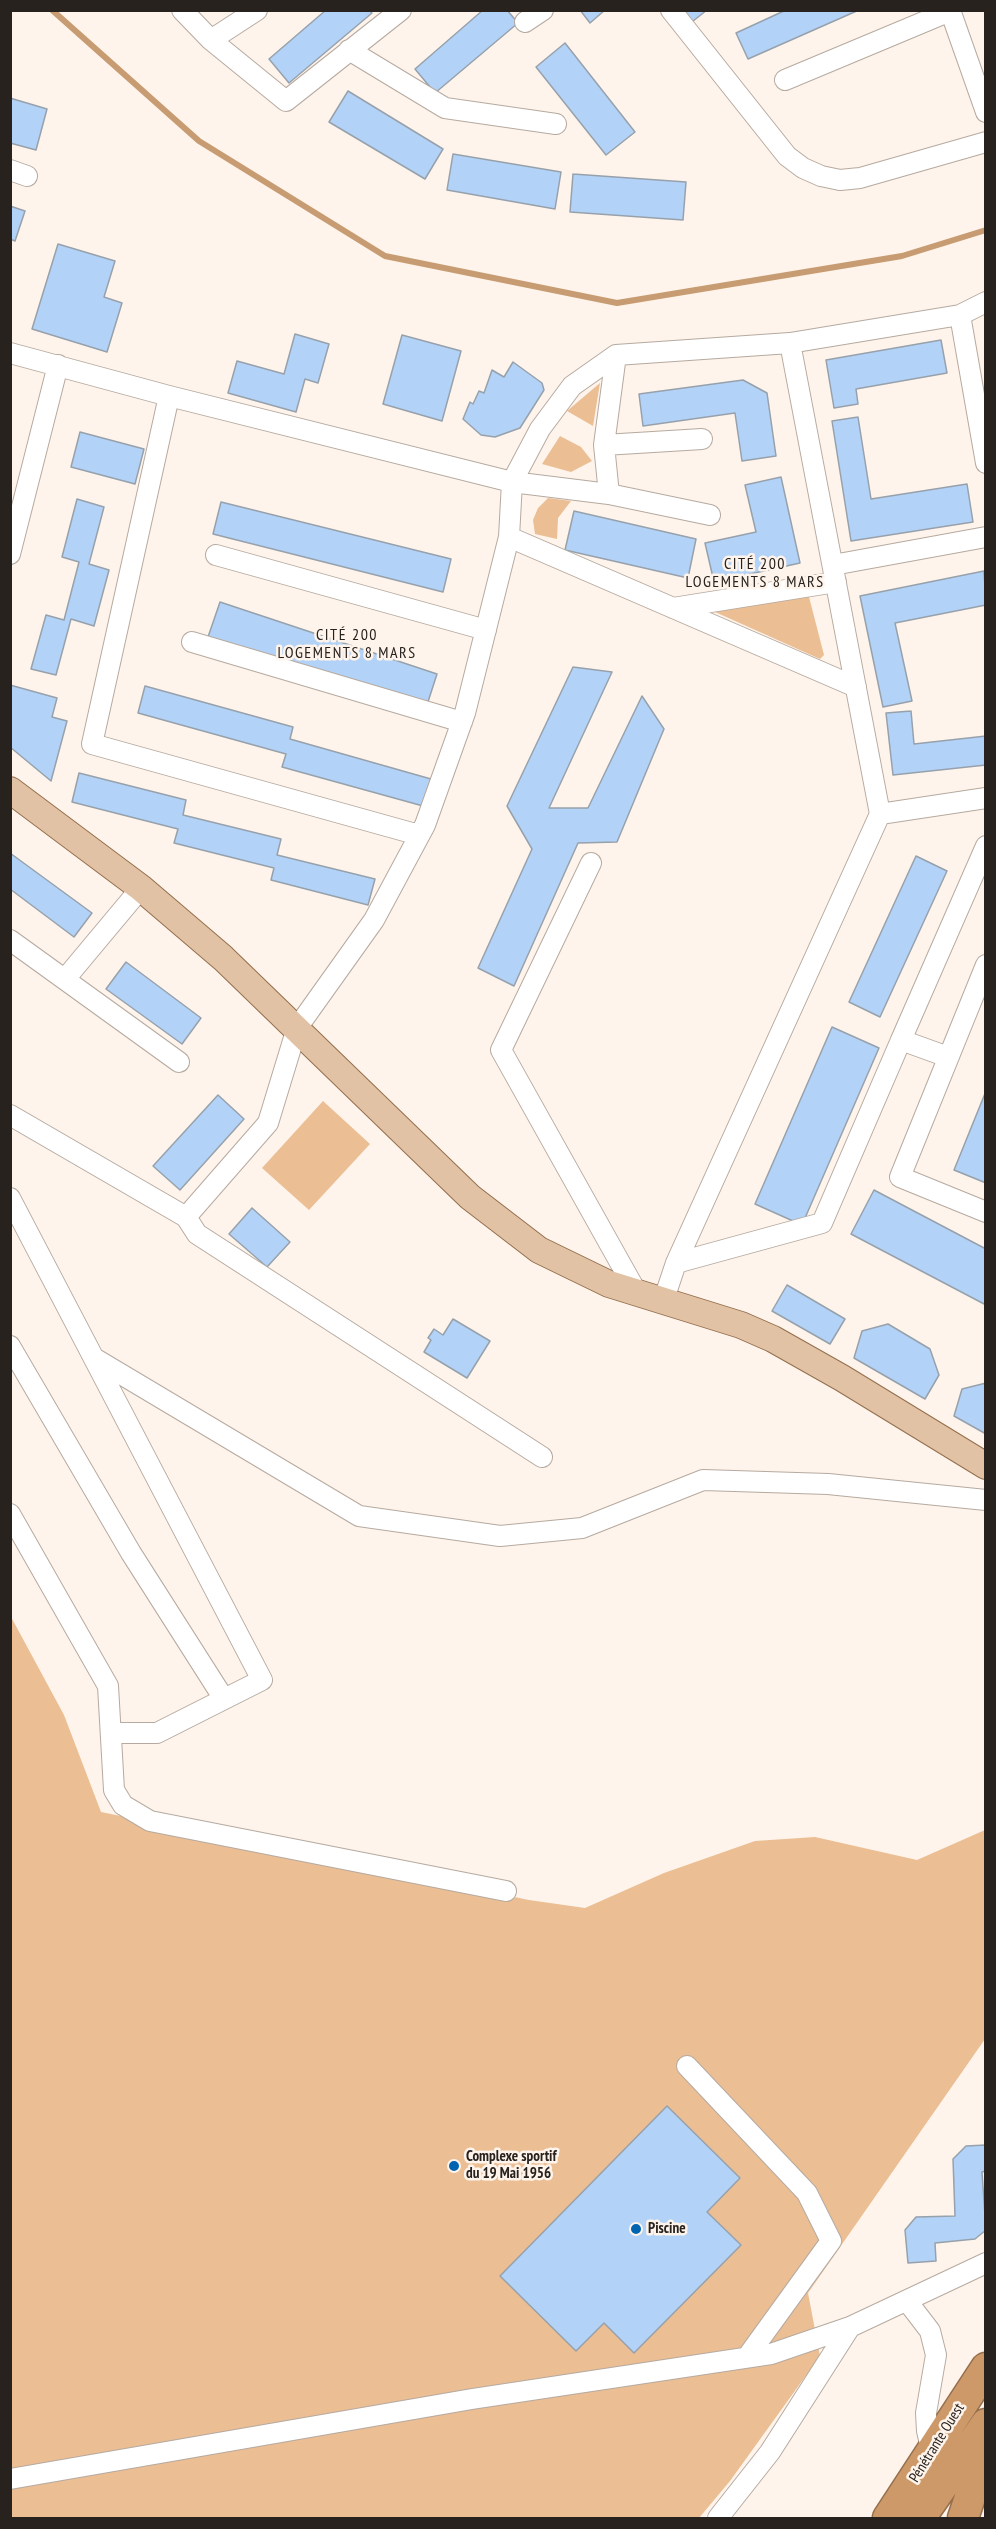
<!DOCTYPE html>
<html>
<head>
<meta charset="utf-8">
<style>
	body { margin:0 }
	#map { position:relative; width:996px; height:2529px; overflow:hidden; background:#fef4eb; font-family:"PT Sans Narrow",sans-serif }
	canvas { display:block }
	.frame { position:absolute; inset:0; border:12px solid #27221e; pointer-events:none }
</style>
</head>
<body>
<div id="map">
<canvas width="996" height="2529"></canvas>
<div class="frame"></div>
</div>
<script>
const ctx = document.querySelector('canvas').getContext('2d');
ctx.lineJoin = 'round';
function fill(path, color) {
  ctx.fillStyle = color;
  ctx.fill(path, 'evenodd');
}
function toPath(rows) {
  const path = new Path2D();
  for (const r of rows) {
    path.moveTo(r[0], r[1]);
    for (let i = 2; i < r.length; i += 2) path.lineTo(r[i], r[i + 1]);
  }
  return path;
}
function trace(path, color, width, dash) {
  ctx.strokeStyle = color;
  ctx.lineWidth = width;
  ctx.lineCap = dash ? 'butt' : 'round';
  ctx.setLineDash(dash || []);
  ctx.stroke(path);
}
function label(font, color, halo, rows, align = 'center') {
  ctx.font = font + ' "PT Sans Narrow",sans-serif';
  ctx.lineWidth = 5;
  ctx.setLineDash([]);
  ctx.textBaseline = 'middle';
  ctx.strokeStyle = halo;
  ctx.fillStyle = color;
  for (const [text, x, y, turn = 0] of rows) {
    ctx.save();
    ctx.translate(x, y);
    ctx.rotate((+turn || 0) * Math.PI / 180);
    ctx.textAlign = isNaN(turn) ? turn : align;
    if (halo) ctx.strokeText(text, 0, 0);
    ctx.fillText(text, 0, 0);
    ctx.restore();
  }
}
fill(toPath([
	[600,383,593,426,567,411],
	[560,436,581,447,592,461,571,472,542,464],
	[548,498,571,501,558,518,557,539,535,534,533,520,538,508],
	[808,593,824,655,820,659,715,612],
	[323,1101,370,1144,309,1210,262,1168],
	[10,1615,64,1715,101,1812,529,1900,585,1908,664,1873,755,1841,815,1837,917,1860,985,1830,985,2039,808,2293,820,2356,730,2481,699,2518,11,2518]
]), '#ebbe94');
trace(toPath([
	[52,10,199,141,385,256,617,303,902,256,986,230]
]), '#c89c72', 6);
const building = toPath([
	[326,10,369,10,372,13,289,83,269,59,326,10],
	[483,10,507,10,518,23,435,93,415,69,483,10],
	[580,10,605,10,590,23,580,10],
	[676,10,707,10,688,25,676,10],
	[786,10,859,10,748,59,736,33,786,10],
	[565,43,635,132,606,155,536,67,565,43],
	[348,91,443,149,425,179,329,122,348,91],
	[10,98,47,109,36,150,10,143,10,98],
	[453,154,561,172,555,209,447,190,453,154],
	[573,174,686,182,683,220,570,212,573,174],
	[10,206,25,211,15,241,10,239,10,206],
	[58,244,115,261,104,297,122,303,107,352,32,329,58,244],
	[295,334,329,344,318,383,305,379,296,412,228,393,237,361,284,374,295,334],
	[402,335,461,351,442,421,383,404,402,335],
	[941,340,947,373,856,389,858,404,834,408,826,360,941,340],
	[513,362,542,383,544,390,520,428,495,437,481,435,463,419,470,402,473,404,479,391,484,393,492,370,504,377,513,362],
	[743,380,767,393,776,456,742,461,735,413,643,426,639,394,743,380],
	[858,417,871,499,967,484,973,522,851,541,832,421,858,417],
	[80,432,144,449,135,484,71,467,80,432],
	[781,477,800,563,714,582,705,543,756,532,745,485,781,477],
	[77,499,104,507,89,564,109,570,94,626,71,619,56,675,31,669,46,615,64,620,79,562,62,557,77,499],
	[221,502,451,559,443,592,213,534,221,502],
	[574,511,696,539,688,578,565,550,574,511],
	[984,571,986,605,895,623,912,701,883,707,860,596,984,571],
	[220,602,437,674,426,708,208,637,220,602],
	[573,667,612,672,549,808,588,808,642,696,664,729,617,842,578,843,514,986,478,968,532,849,507,806,573,667],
	[10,685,57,698,52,717,67,721,51,781,10,747,10,685],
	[145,686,293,727,290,739,431,779,423,806,282,767,286,754,138,713,145,686],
	[911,711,914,744,986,736,986,765,893,775,886,713,911,711],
	[79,773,186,800,183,815,281,839,277,855,375,879,368,905,271,880,274,868,174,843,178,829,72,802,79,773],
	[10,853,92,913,74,937,10,889,10,853],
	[916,856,947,871,880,1017,849,1002,916,856],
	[126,962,201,1018,182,1044,106,989,126,962],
	[832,1027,879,1048,802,1225,755,1204,832,1027],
	[986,1091,986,1183,954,1170,986,1091],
	[218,1095,244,1119,180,1190,153,1166,218,1095],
	[874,1190,986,1249,986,1305,851,1234,874,1190],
	[252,1208,290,1242,267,1267,229,1234,252,1208],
	[787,1285,845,1319,830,1344,772,1311,787,1285],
	[453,1319,490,1341,467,1378,424,1352,431,1340,428,1338,434,1329,443,1335,453,1319],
	[888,1324,930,1349,939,1375,925,1399,854,1358,862,1331,888,1324],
	[986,1383,986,1434,954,1416,962,1389,986,1383],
	[667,2106,740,2178,707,2212,741,2245,634,2353,604,2323,576,2351,500,2276,667,2106],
	[986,2145,986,2171,982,2172,986,2230,975,2239,935,2243,936,2261,908,2263,905,2230,916,2217,955,2216,953,2159,966,2146,986,2145]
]);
fill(building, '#b2d3f7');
trace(building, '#97a1ac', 1.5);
const minor = toPath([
	[182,10,211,40,257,10],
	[671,10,787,156,803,168,821,176,840,180,860,178,986,142],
	[950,10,986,112],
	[525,22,543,10],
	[211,40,286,101,401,10],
	[349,50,445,108,556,124],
	[785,80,950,11],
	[10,170,27,176],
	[960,315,986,463],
	[10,353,169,396,512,482,509,537,465,713,425,825,374,920,297,1028,268,1123,186,1217],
	[616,355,604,445,609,494,512,482,540,429,572,386,616,355,790,343,960,315,986,302],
	[169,396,92,744,419,835],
	[604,445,702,439],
	[609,494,710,515],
	[509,537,856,687],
	[10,554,58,365],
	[216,555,486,630],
	[833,565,986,537],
	[673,608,836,582],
	[192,642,462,722],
	[880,814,986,798],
	[591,863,501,1050,637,1293],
	[10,940,179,1062],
	[986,965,900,1177,986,1212],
	[65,979,141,888],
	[948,1057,901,1040,986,846],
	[10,1115,186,1217,197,1234,542,1457],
	[10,1198,262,1680,157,1733,111,1733],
	[676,1263,822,1223,901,1040],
	[663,1302,676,1263,880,814,790,343],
	[10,1346,131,1553,224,1699],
	[94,1358,359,1516,500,1536,582,1528,703,1480,828,1484,986,1500],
	[10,1514,108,1686,114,1790,123,1805,150,1821,506,1891],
	[687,2066,807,2193,831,2241,747,2357],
	[907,2301,930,2331,936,2355,926,2413,927,2431,931,2448],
	[10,2479,472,2399,771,2354,850,2327],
	[718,2518,770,2452,850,2327,986,2263]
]);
const major = toPath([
	[10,790,141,888,223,958,470,1197,539,1250,609,1284,741,1325,773,1339,842,1378,986,1466]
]);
const highway = toPath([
	[888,2518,986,2368],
	[920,2518,986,2424],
	[963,2518,986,2450]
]);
trace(minor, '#b6aaa0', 22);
trace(major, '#946f4e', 28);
trace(highway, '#946f4e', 33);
trace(minor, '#fff', 20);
trace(major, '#e2c2a4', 26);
trace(highway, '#ce9968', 30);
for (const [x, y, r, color] of [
	[454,2166,6,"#0064b0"],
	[636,2229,6,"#0064b0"]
]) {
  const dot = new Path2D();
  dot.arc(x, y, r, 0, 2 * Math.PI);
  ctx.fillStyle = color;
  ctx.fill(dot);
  trace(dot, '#fef4eb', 2);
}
label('bold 15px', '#27221e', '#fef4eb', [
	["Complexe sportif",466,2157],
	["du 19 Mai 1956",466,2174],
	["Piscine",648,2229]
], 'left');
label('15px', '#27221e', '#fef4eb', [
	["Pénétrante Ouest",937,2443,-58]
]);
ctx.letterSpacing = '1.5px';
label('16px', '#27221e', '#fef4eb', [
	["CITÉ 200",755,564],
	["LOGEMENTS 8 MARS",755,582],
	["CITÉ 200",347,635],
	["LOGEMENTS 8 MARS",347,653]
]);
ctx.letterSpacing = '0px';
</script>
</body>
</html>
